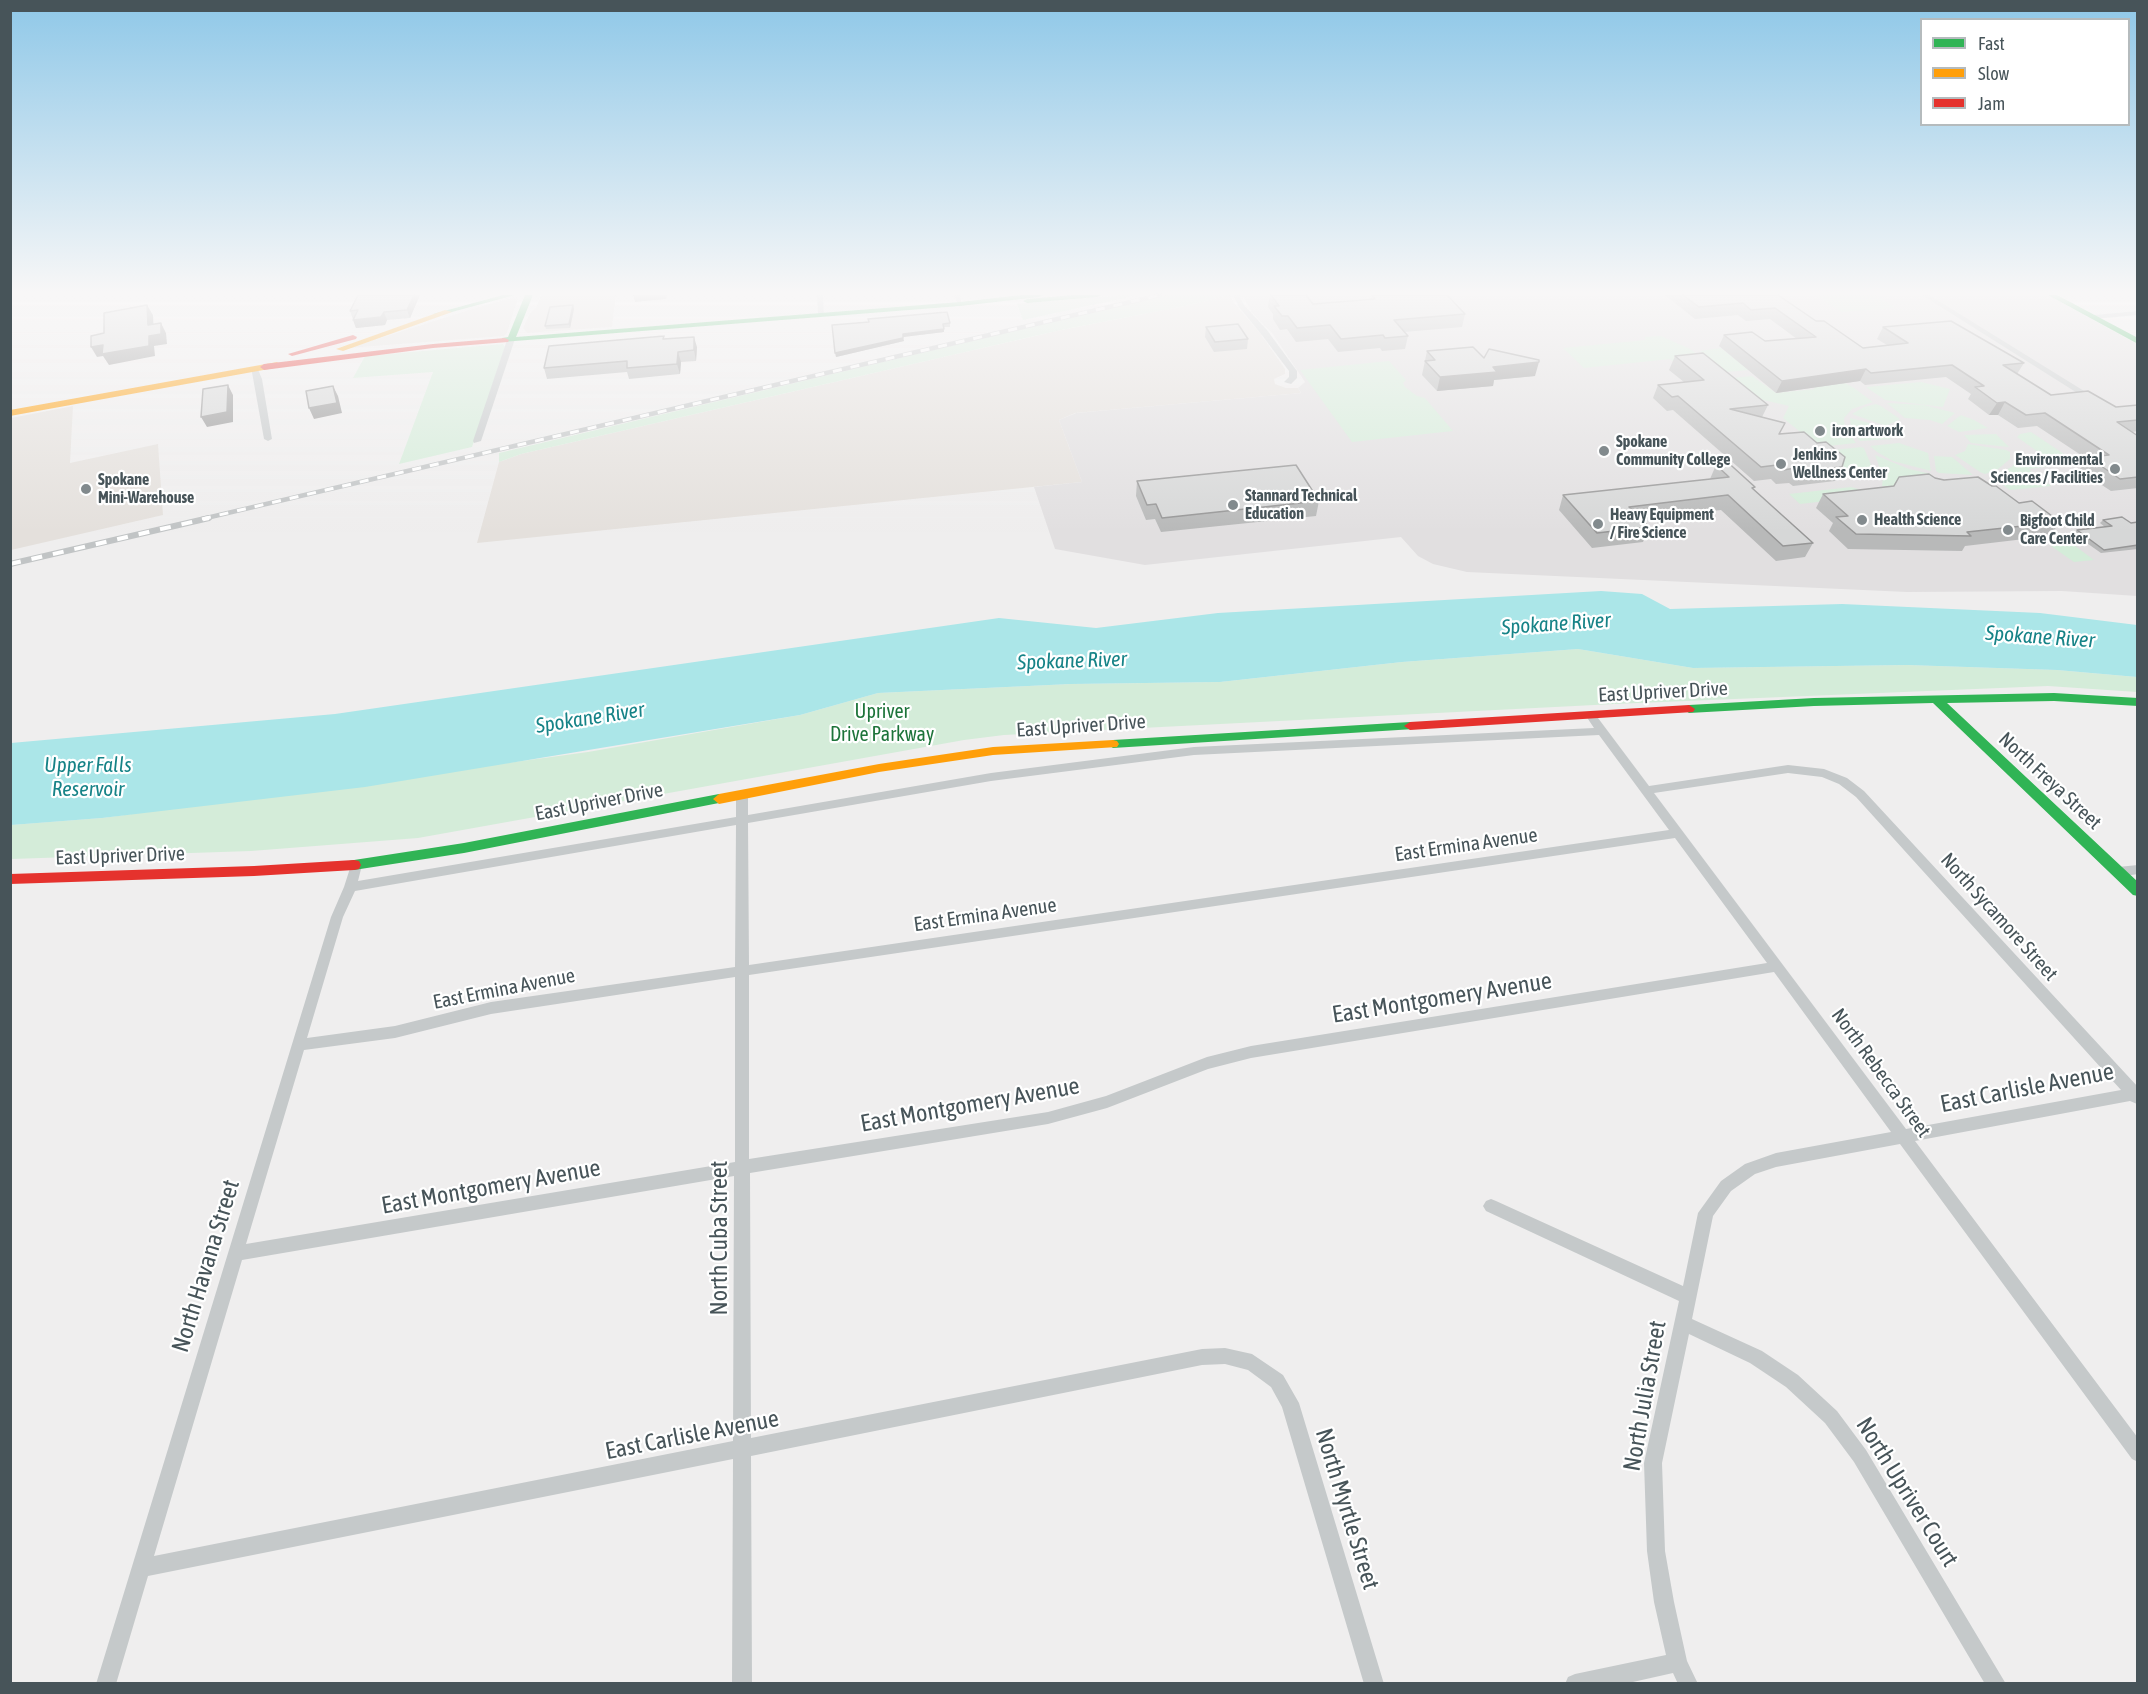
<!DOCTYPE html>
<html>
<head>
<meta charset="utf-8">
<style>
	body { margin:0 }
	#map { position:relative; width:2148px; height:1694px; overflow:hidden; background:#efeeee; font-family:"Asap Condensed",sans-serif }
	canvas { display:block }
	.frame { position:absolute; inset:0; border:12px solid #475459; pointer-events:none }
	.legend { position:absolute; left:1920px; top:18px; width:210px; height:108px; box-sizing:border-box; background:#fff; border:2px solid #b5bbbd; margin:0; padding:8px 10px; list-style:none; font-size:18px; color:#475459 }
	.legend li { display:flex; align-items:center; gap:12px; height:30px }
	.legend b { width:30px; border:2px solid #b5bbbd }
</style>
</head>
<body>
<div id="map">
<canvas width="2148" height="1694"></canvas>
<div class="frame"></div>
<ul class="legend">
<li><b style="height:8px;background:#30b455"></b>Fast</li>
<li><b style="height:8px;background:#ff9f0a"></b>Slow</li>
<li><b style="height:8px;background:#e5322d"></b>Jam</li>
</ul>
</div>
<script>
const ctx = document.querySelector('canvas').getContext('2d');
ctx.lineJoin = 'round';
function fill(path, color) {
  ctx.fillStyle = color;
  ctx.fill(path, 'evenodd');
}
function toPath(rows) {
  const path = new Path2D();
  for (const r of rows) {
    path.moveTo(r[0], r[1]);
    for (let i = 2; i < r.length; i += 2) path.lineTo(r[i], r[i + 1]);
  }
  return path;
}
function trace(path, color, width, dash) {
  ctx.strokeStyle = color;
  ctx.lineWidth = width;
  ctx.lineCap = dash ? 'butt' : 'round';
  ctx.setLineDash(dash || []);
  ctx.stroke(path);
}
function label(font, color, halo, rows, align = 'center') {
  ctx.font = font + ' "Asap Condensed",sans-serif';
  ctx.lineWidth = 4.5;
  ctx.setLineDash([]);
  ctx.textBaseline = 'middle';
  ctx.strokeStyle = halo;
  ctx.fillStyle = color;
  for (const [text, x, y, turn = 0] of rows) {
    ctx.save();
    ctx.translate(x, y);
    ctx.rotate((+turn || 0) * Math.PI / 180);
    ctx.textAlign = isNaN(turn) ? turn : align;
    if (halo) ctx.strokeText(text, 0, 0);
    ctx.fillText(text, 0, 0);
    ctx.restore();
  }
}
fill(toPath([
	[541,295,616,295,612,327,527,333,523,328,530,313,537,306],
	[1230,295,1234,303,1260,333,1285,369,1285,374,1274,379,1275,384,1286,388,1298,388,1301,393,1075,413,1059,420,1082,482,477,543,499,462,521,454,1061,330,1185,306],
	[516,297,518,298,507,333,504,336,349,348,475,308],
	[73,406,70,463,158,444,163,515,11,550,11,418]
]), '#e4e0dc');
fill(toPath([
	[1242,295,2048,295,2137,344,2137,596,2062,591,1907,592,1467,572,1433,564,1418,556,1401,537,1145,565,1055,549,1034,487,1082,482,1059,420,1076,413,1301,393,1298,388,1305,382,1272,333,1252,313]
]), '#e1dfe0');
fill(toPath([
	[1124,295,1139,295,1023,320,1017,304],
	[1166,295,1230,295,1185,306,1061,330,521,454,499,462,499,453],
	[1815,295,1876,295,1896,308,1842,312],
	[1661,336,1690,349,1706,361,1676,364,1670,359,1584,368,1563,348,1646,340,1644,337],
	[503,344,505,347,472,447,399,464,433,372,353,378,365,356],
	[1721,348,1749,370,1726,372,1700,351],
	[1389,361,1406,380,1403,383,1405,387,1417,396,1425,398,1453,431,1352,442,1300,370],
	[1752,376,1776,393,1815,389,1807,382,1845,383,1854,388,1873,402,1852,409,1844,418,1845,428,1856,443,1819,447,1783,418,1789,406,1759,399,1733,378],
	[1921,382,1950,389,1943,407,1885,400,1866,387],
	[1887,403,1924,405,1955,413,1942,424,1930,420,1905,418],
	[1876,404,1881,406,1900,419,1886,426,1852,414,1864,407],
	[1961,415,1974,420,1988,428,1959,432,1947,426],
	[1850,418,1885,427,1891,439,1860,441,1851,429],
	[2031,432,2070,458,2041,454,2017,437,2020,434],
	[1996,434,2009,447,1971,443,1964,435],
	[1899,443,1928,453,1931,471,1893,461,1877,452,1870,446],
	[1968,444,2006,450,2010,452,2010,459,1997,470,1985,474,1980,472,1955,455,1965,451],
	[1861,447,1864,448,1877,479,1849,471,1824,451],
	[2016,453,2058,458,2053,466,2028,469,2051,486,2010,490,1990,476,2012,467,2015,462],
	[1875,455,1909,469,1931,474,1932,487,1882,486,1883,477],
	[1934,456,1952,457,1973,475,1939,473,1936,471],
	[1851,487,1879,495,1800,504,1789,494],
	[2067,540,2094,560,2074,562,2051,546],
	[1578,649,1693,668,1907,665,2057,670,2137,677,2137,692,2048,686,1614,704,1004,735,964,740,418,838,251,851,11,859,10,825,102,818,588,752,800,715,878,693,1071,684,1220,682,1402,662]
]), '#d4ecd9');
fill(toPath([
	[1601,591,1642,594,1670,609,1842,604,2040,613,2137,625,2137,677,2057,670,1907,665,1693,668,1578,649,1402,662,1220,682,1071,684,878,693,800,715,365,787,102,818,11,825,11,743,335,714,999,618,1096,628,1218,613]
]), '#abe6e8');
fill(toPath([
	[817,295,823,295,824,316,818,315,817,295],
	[954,295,960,295,962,305,958,305,954,295],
	[1233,295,1239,295,1244,305,1267,330,1297,371,1297,378,1291,384,1284,382,1289,377,1289,371,1261,334,1239,307,1233,295],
	[1922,295,1929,295,2097,399,2090,401,1922,295],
	[2138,311,2138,315,2093,319,2089,317,2093,315,2138,311],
	[508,337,515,339,481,441,474,443,473,441,508,337],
	[251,367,257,367,262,379,272,439,268,441,264,439,251,367],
	[1591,712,1595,714,1649,786,1788,765,1824,769,1847,778,1864,791,2138,1087,2137,1104,2130,1101,1915,1141,2138,1438,2138,1462,2132,1459,1900,1144,1776,1167,1755,1174,1731,1191,1713,1216,1692,1319,1762,1351,1798,1375,1837,1411,1866,1450,2006,1684,1985,1684,1854,1462,1825,1423,1786,1387,1750,1363,1689,1334,1662,1463,1665,1551,1674,1602,1687,1661,1698,1684,1678,1684,1673,1673,1624,1684,1565,1684,1568,1677,1575,1674,1666,1655,1654,1602,1647,1551,1644,1463,1679,1301,1486,1211,1483,1206,1486,1201,1491,1199,1496,1201,1683,1286,1698,1213,1721,1181,1745,1164,1776,1153,1891,1132,1774,972,1251,1058,1208,1069,1107,1108,1048,1124,750,1173,751,1438,1202,1349,1225,1348,1252,1354,1283,1375,1299,1403,1384,1684,1364,1684,1282,1407,1271,1387,1248,1370,1225,1364,1202,1365,751,1456,752,1684,732,1684,733,1459,148,1576,116,1684,96,1684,331,917,344,887,352,862,360,862,362,865,358,881,736,817,736,794,742,790,748,794,748,815,991,773,1194,747,1594,728,1586,716,1591,712],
	[1599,735,1669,830,749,965,748,823,991,781,1194,755,1599,735],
	[1788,773,1822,777,1839,784,1856,797,2121,1090,1906,1129,1654,793,1788,773],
	[736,825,735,967,491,1002,395,1026,307,1038,343,917,355,891,736,825],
	[1675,838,1767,963,1251,1046,1207,1057,1106,1096,1048,1112,749,1159,749,975,1675,838],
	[735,977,735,1162,246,1244,304,1050,395,1038,491,1014,735,977],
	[734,1176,733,1441,154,1556,242,1260,734,1176],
	[2138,865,2138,874,2118,877,2114,875,2112,872,2114,869,2118,867,2138,865]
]), '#c5c9ca');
fill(toPath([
	[503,295,515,295,437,316,433,314,503,295],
	[525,295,533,295,516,337,960,302,1021,295,1043,295,1039,297,960,306,502,342,502,338,508,337,525,295],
	[1073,295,1101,295,1097,297,1027,303,1023,301,1027,299,1073,295],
	[2048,295,2057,295,2138,338,2138,344,2048,295],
	[2054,693,2138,698,2138,706,2054,701,1947,703,2138,882,2138,896,2133,895,1933,703,1814,706,1689,713,1683,709,1689,705,1814,698,2054,693],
	[1410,722,1414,723,1416,726,1414,729,1113,748,1107,744,1113,740,1410,722],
	[719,794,725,799,724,802,464,853,354,870,349,869,347,865,349,861,354,860,464,843,719,794]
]), '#30b455');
fill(toPath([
	[445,310,452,312,343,351,336,349,445,310],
	[277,362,281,365,280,367,10,416,10,410,277,362],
	[1113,740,1117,741,1119,744,1117,747,993,755,879,772,719,804,713,799,719,794,879,764,993,747,1113,740]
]), '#ff9f0a');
fill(toPath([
	[353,335,357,337,356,339,292,356,288,354,353,335],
	[505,338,509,340,508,342,433,348,264,370,260,367,264,364,433,344,505,338],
	[1689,705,1695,709,1693,712,1410,730,1404,726,1410,722,1689,705],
	[354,860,359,861,361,865,359,869,354,870,254,876,10,884,10,874,254,866,354,860]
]), '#e5322d');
const railFar1 = toPath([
	[202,519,1160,295]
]);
const rail = toPath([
	[10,564,209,518]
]);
trace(railFar1, '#c1c4c5', 4.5);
trace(rail, '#c1c4c5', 6);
trace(railFar1, '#fff', 3, [9]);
trace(rail, '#fff', 4, [11]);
fill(toPath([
	[420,295,410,318,387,320,385,325,356,328,350,311],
	[1270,295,1306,295,1313,304,1371,299,1372,295,1465,314,1462,327,1404,332,1408,336,1405,349,1382,351,1380,348,1338,352,1328,339,1296,342,1287,329,1280,330,1273,319,1273,314,1268,307],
	[1665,295,1778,295,1816,321,1863,348,1887,345,1877,339,1883,327,2024,363,2017,374,2051,395,2116,407,2138,405,2138,431,2132,432,2138,436,2138,488,2111,491,2079,470,2087,459,2037,426,2018,428,1998,415,1989,415,1968,399,1971,394,1946,377,1865,385,1860,381,1776,393,1719,346,1724,335,1765,341,1797,339,1770,319,1746,321,1738,315,1695,319],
	[574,309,570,328,546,329,545,326],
	[869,322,950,323,950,327,943,327,944,332,903,337,904,341,836,357],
	[1206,327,1248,339,1247,349,1214,352,1205,337],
	[664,336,664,339,697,347,696,361,681,362,680,374,629,379,627,372,547,379,544,368],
	[1427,351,1484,358,1535,376,1494,380,1493,386,1437,391,1422,375],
	[1675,356,1768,405,1762,417,1780,434,1842,467,1835,481,1793,486,1789,483,1776,484,1771,479,1754,481,1673,410,1667,411,1653,398,1658,385,1684,382,1669,370],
	[1716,465,1754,490,1813,543,1805,557,1776,561,1721,510,1642,519,1649,527,1643,542,1592,548,1559,510,1563,495,1710,479],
	[1899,477,1935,478,1944,480,1992,486,2019,503,2060,522,2050,536,1965,546,1962,551,1848,549,1829,531,1833,523,1816,508,1823,494,1893,486],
	[1137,481,1319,501,1316,516,1161,532,1155,519,1146,520,1136,496],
	[2103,520,2131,523,2138,522,2138,549,2101,553,2074,534,2077,530,2105,527,2100,523]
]), '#b8b9b9');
fill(toPath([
	[414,295,420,295,410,318,407,310],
	[633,295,667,295,666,299,635,302],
	[147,305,153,315,154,335,161,323,166,333,167,344,154,346,155,356,109,365,103,356,97,357,91,347,148,325],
	[573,305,574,309,570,328,569,324],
	[384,312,387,320,385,325,356,328,353,320],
	[944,329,944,332,903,337,903,334],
	[694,337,697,347,696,361,694,350],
	[903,338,904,341,836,357,835,353],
	[678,352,681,362,680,374,677,364],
	[1539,362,1535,376,1494,380,1493,386,1437,391,1440,377,1493,367],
	[1866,369,1860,381,1776,393,1782,381],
	[228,385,233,395,233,422,207,427,201,417],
	[333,386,338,396,342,413,314,419,309,408],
	[2005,402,1998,415,1989,415,1997,403]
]), '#969696');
const building = toPath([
	[358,295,414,295,407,310,384,312,381,317,353,320,358,310,350,311,358,295],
	[1271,295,1306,295,1313,304,1375,299,1372,295,1447,295,1465,314,1394,320,1408,336,1385,338,1383,335,1341,339,1330,325,1297,328,1288,316,1282,316,1274,306,1279,306,1271,295],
	[1683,295,1778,295,1816,321,1824,321,1863,348,1908,343,1883,327,1951,321,2024,363,2003,365,2051,395,2088,391,2116,407,2138,405,2138,420,2117,422,2138,436,2138,477,2120,479,2088,457,2109,455,2045,413,2026,415,2005,402,1997,403,1975,387,1984,386,1952,365,1871,373,1866,369,1782,381,1724,335,1752,332,1765,341,1816,337,1775,308,1751,310,1743,303,1699,307,1683,295],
	[147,305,148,325,161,323,161,334,149,336,149,346,102,354,103,345,91,347,91,336,104,333,104,313,147,305],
	[573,305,569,324,545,326,550,307,573,305],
	[947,312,950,323,943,324,944,329,903,334,903,338,835,353,832,325,869,322,868,319,947,312],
	[1238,324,1248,339,1215,342,1206,327,1238,324],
	[664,336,663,339,694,337,694,350,678,352,677,364,627,368,627,361,544,368,549,346,664,336],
	[1473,347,1484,358,1489,349,1539,360,1539,362,1493,367,1497,372,1440,377,1425,361,1435,360,1427,351,1473,347],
	[1703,353,1768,405,1730,409,1785,423,1779,434,1804,432,1817,443,1826,442,1845,457,1842,467,1800,471,1796,468,1783,470,1777,465,1761,467,1678,396,1672,397,1658,385,1704,380,1675,356,1703,353],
	[228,385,227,412,201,417,203,389,228,385],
	[333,386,337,403,309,408,306,391,333,386],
	[1723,458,1755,487,1752,488,1813,543,1783,546,1728,495,1629,507,1649,527,1597,533,1563,495,1729,477,1716,465,1723,458],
	[1296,465,1319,501,1162,518,1156,504,1147,505,1137,481,1296,465],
	[1929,474,1935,478,1944,480,1978,477,1992,486,1996,486,2019,503,2032,501,2060,522,1967,532,1971,536,1856,534,1836,517,1848,516,1823,494,1894,486,1899,477,1929,474],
	[2122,517,2131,523,2138,522,2138,545,2104,550,2077,530,2112,526,2103,520,2122,517]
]);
fill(building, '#d6d7d7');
trace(building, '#969696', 1.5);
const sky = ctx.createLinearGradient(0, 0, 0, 532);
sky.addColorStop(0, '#8fc8e8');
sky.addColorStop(0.55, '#f8f7f7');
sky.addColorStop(1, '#f8f7f700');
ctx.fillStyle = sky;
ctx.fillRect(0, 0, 2148, 532);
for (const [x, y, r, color] of [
	[1820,431,6,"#828a8d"],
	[1604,451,6,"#828a8d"],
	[1781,464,6,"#828a8d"],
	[2115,469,6,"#828a8d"],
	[86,489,6,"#828a8d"],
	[1233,505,6,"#828a8d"],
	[1862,520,6,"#828a8d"],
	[1598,524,6,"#828a8d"],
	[2008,530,6,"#828a8d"]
]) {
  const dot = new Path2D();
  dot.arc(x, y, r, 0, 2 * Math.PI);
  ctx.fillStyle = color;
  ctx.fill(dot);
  trace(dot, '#fff', 2);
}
label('bold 16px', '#475459', '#fff', [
	["iron artwork",1832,431],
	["Spokane",1616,442],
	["Community College",1616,460],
	["Jenkins",1793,455],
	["Wellness Center",1793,473],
	["Environmental",2103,460,"right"],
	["Sciences / Facilities",2103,478,"right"],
	["Spokane",98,480],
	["Mini-Warehouse",98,498],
	["Stannard Technical",1245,496],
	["Education",1245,514],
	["Heavy Equipment",1610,515],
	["/ Fire Science",1610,533],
	["Health Science",1874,520],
	["Bigfoot Child",2020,521],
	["Care Center",2020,539]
], 'left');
label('20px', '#475459', '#fff', [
	["East Upriver Drive",1663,692,-3],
	["East Upriver Drive",1081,726,-4],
	["North Freya Street",2050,781,43],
	["East Upriver Drive",599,802,-11],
	["East Ermina Avenue",1466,845,-8],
	["East Upriver Drive",120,856,-2],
	["East Ermina Avenue",985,915,-8],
	["North Sycamore Street",1999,917,48],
	["East Ermina Avenue",504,989,-11],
	["North Rebecca Street",1881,1073,54]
]);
label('20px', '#1d743a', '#fff', [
	["Upriver",882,712],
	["Drive Parkway",882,735]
]);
label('italic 21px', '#168387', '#fff', [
	["Spokane River",1556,624,-4],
	["Spokane River",2040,637,4],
	["Spokane River",1072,661,-2],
	["Spokane River",590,718,-9],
	["Upper Falls",88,765],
	["Reservoir",88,789]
]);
label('24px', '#475459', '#fff', [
	["East Montgomery Avenue",1442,998,-9],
	["East Carlisle Avenue",2027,1088,-11],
	["East Montgomery Avenue",970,1105,-10],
	["East Montgomery Avenue",491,1187,-10],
	["North Cuba Street",719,1238,-90],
	["North Havana Street",206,1266,-73],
	["North Julia Street",1645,1396,-80],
	["East Carlisle Avenue",692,1435,-11],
	["North Upriver Court",1907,1492,58],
	["North Myrtle Street",1347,1509,73]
]);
</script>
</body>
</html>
